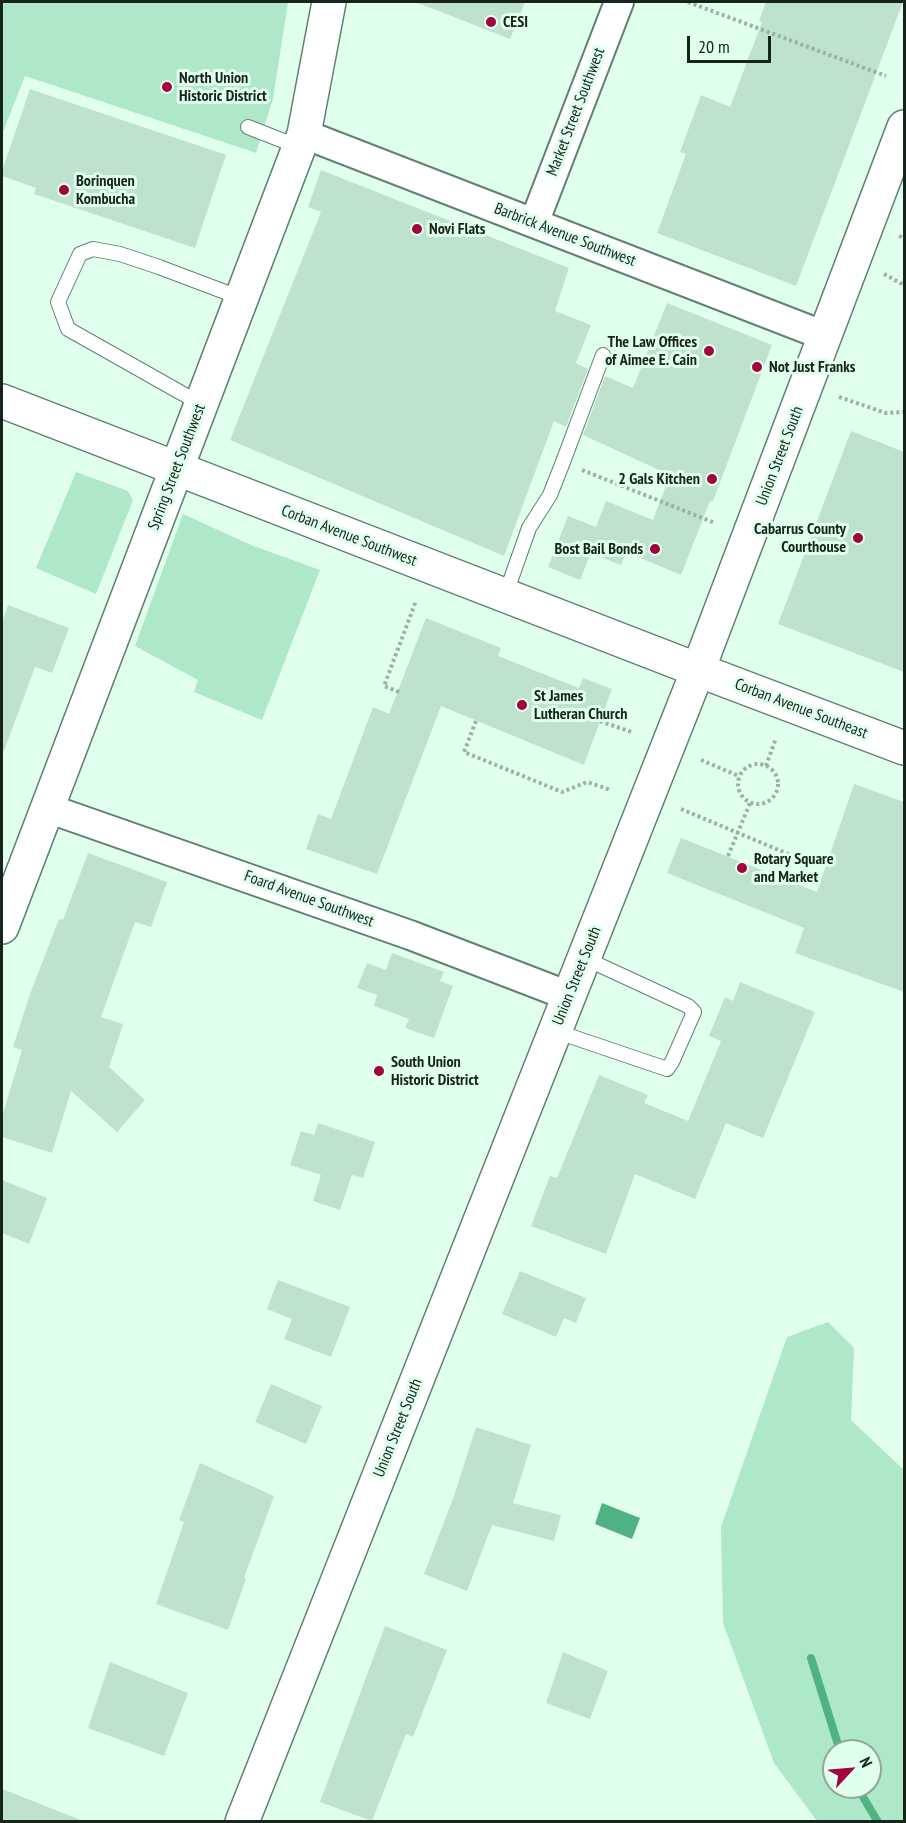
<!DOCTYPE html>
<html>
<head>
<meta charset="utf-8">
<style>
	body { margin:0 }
	#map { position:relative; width:906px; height:1823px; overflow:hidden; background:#e1ffed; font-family:"PT Sans Narrow",sans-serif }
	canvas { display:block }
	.frame { position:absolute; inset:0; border:3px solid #16241c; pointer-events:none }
	.north { position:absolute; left:822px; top:1739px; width:60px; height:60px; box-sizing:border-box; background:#e1ffed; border:2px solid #90a799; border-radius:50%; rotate:64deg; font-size:16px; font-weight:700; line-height:24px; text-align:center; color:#16241c }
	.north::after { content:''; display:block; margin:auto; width:21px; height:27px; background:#a1043f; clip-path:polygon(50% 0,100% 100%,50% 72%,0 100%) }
	.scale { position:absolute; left:687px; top:36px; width:84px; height:27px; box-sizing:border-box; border:3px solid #16241c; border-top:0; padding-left:8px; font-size:18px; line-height:21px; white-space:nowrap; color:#16241c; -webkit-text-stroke:4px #e1ffed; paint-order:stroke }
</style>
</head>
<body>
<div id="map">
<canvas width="906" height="1823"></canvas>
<div class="frame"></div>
<div class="north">N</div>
<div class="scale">20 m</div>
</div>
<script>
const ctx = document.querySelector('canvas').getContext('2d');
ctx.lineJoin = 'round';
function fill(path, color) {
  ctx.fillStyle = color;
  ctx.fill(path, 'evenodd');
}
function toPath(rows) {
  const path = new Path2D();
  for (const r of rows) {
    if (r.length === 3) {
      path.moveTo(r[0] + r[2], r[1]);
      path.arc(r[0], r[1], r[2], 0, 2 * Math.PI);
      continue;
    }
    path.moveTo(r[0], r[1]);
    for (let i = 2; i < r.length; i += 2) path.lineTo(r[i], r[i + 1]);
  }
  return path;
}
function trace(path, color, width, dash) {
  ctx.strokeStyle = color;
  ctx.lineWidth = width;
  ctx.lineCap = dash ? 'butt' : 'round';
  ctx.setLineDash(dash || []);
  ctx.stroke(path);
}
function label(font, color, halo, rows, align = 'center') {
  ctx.font = font + ' "PT Sans Narrow",sans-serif';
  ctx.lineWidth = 6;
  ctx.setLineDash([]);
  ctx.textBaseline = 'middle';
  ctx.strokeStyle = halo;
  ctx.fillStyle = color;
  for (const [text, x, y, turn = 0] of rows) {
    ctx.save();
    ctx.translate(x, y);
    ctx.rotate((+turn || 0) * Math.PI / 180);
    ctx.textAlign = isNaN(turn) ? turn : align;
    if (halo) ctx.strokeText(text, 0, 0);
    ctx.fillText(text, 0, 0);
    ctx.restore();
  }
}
fill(toPath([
	[2,2,288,2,273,99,256,153,25,76,3,132,2,132],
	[76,472,128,491,133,500,96,594,36,568],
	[183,514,251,545,320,570,262,720,194,692,198,680,135,646],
	[828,1322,854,1348,851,1420,904,1470,904,1821,817,1821,774,1763,723,1623,721,1527,787,1337],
	[834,1751,870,1751,870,1787,834,1787]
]), '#aee8c8');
fill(toPath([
	[602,1503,640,1518,632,1539,595,1524]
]), '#50b182');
trace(toPath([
	[811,1658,840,1751],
	[857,1787,878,1822]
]), '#50b182', 8);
fill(toPath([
	[418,2,525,2,510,39,418,3],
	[766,2,903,2,796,286,657,233,686,154,680,152,701,95,730,107,762,22,759,21],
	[30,89,226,155,195,248,34,194,36,188,2,176,2,171],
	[321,170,569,268,555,311,591,325,576,363,588,369,566,427,554,421,504,556,230,440,321,212,308,207],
	[667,303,772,345,713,501,710,501,681,575,626,552,621,565,591,553,580,580,548,567,568,516,596,527,606,501,653,520,670,475,583,435,605,376,633,388],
	[851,431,904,452,904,672,778,624],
	[8,605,69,628,52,673,35,667,4,751,2,751,2,623],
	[426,618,501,648,498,656,579,688,583,678,612,689,584,765,441,706,377,874,306,849,318,814,331,819,373,707,389,714],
	[854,784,904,802,904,992,795,953,804,928,667,873,681,838,817,892],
	[88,853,167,882,151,927,135,922,101,1017,123,1024,109,1067,145,1100,117,1132,71,1091,52,1153,2,1137,2,1117,22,1050,13,1047,30,994,59,919,63,920],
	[392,953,444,972,440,981,453,986,434,1038,405,1028,409,1019,374,1006,377,995,357,988,367,963,386,970],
	[740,982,815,1012,763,1138,726,1123,695,1199,635,1174,606,1254,531,1226,550,1176,557,1178,599,1075,648,1095,644,1103,688,1121,721,1041,709,1036,725,997,733,1001],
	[318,1123,375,1142,363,1178,352,1175,340,1210,313,1201,321,1175,290,1165,301,1131,314,1135],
	[2,1180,47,1198,29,1244,2,1233],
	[520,1271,586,1298,576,1323,564,1318,556,1337,502,1314],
	[278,1280,350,1307,331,1357,284,1339,292,1319,267,1309],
	[271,1384,322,1406,306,1444,255,1422],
	[476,1427,531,1445,513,1503,561,1515,554,1541,492,1525,467,1591,424,1574,454,1496],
	[200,1463,274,1496,244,1578,246,1579,228,1630,156,1604,184,1522,179,1520],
	[385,1626,447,1650,413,1737,406,1734,372,1821,320,1802],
	[563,1652,608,1671,590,1719,546,1703],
	[110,1662,188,1693,164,1756,88,1728],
	[2,1789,81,1820,80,1821,2,1821]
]), '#bee2ce');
const service = toPath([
	[248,127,299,147],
	[201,404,68,329,58,302,80,254,93,249,120,254,159,267,241,298],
	[505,596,529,528,550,495,563,462,603,355],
	[555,1031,667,1069,672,1062,694,1012,688,1006,584,958]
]);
const minor = toPath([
	[304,134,825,336],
	[534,223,619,2],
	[47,808,410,935,569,996]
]);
const tertiary = toPath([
	[2,401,698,670],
	[2,927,304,134,329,2]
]);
const secondary = toPath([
	[698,670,904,748],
	[242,1822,698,670,904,127]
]);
trace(service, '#618270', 16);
trace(minor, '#618270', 32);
trace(tertiary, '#618270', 36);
trace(secondary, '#618270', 36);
trace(toPath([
	[688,2,886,76],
	[899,236,904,238],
	[884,274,904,285],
	[839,397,886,413,904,412],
	[582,470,715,523],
	[399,692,384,686,416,601],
	[476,721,464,752,562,792,587,782,611,790],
	[600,721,634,733],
	[701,760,739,776],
	[758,784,20],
	[766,766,776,738],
	[681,809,793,856,783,878],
	[728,856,750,803]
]), '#9ab2a4', 4, [3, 3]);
trace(service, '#fff', 14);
trace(minor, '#fff', 28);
trace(tertiary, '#fff', 33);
trace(secondary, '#fff', 33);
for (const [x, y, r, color] of [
	[491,22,6,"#a1043f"],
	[167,87,6,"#a1043f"],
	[64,190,6,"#a1043f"],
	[417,229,6,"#a1043f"],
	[709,351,6,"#a1043f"],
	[757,367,6,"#a1043f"],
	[712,479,6,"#a1043f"],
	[858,538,6,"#a1043f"],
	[655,549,6,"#a1043f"],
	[522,705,6,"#a1043f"],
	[742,868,6,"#a1043f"],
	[379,1071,6,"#a1043f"]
]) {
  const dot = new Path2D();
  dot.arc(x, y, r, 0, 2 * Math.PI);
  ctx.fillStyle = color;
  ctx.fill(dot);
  trace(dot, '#e1ffed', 2);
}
label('bold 16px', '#16241c', '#e1ffed', [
	["CESI",503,22],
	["North Union",179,78],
	["Historic District",179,96],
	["Borinquen",76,181],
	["Kombucha",76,199],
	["Novi Flats",429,229],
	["The Law Offices",697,342,"right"],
	["of Aimee E. Cain",697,360,"right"],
	["Not Just Franks",769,367],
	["2 Gals Kitchen",700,479,"right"],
	["Cabarrus County",846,529,"right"],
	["Courthouse",846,547,"right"],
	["Bost Bail Bonds",643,549,"right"],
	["St James",534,696],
	["Lutheran Church",534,714],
	["Rotary Square",754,859],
	["and Market",754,877],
	["South Union",391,1062],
	["Historic District",391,1080]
], 'left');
label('16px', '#16241c', '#e1ffed', [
	["Market Street Southwest",576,112,-69],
	["Barbrick Avenue Southwest",565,235,21],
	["Union Street South",780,456,-69],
	["Spring Street Southwest",177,467,-69],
	["Corban Avenue Southwest",349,536,21],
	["Corban Avenue Southeast",801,709,21],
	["Foard Avenue Southwest",309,899,20],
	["Union Street South",577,976,-68],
	["Union Street South",398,1428,-68]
]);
</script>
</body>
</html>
